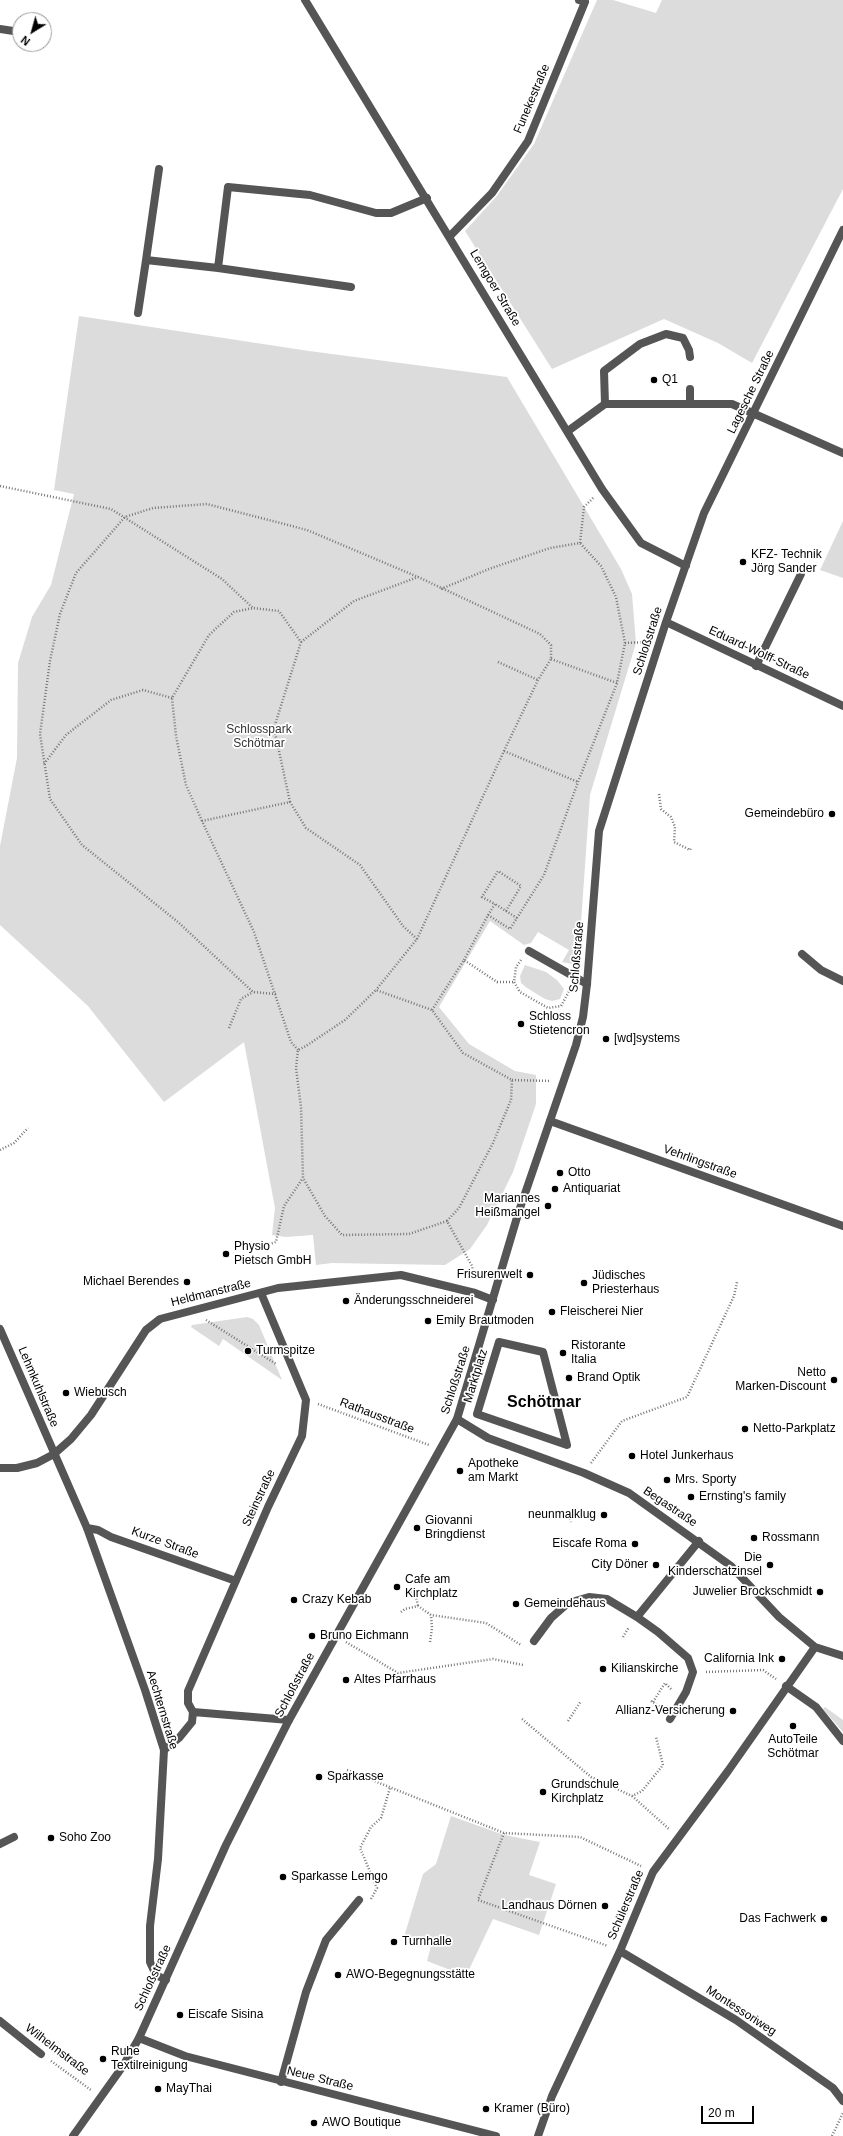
<!DOCTYPE html>
<html>
<head>
<meta charset="utf-8">
<style>
	body { margin:0 }
	#map { position:relative; width:843px; height:2136px; overflow:hidden; background:#fff; font-family:Arial,sans-serif }
	canvas { display:block }
	.north { position:absolute; left:12px; top:12px; width:40px; height:40px; box-sizing:border-box; background:#fff; border:1px solid #999; border-radius:50%; rotate:217deg; font-size:11px; font-weight:700; line-height:16px; text-align:center; color:#000 }
	.north::after { content:''; display:block; margin:auto; width:14px; height:18px; background:#000; clip-path:polygon(50% 0,100% 100%,50% 72%,0 100%) }
	.scale { position:absolute; left:701px; top:2106px; width:53px; height:18px; box-sizing:border-box; border:2px solid #000; border-top:0; padding-left:5px; font-size:12px; line-height:14px; white-space:nowrap; color:#000; -webkit-text-stroke:3px #fff; paint-order:stroke }
</style>
</head>
<body>
<div id="map">
<canvas width="843" height="2136"></canvas>
<div class="north">N</div>
<div class="scale">20 m</div>
</div>
<script>
const ctx = document.querySelector('canvas').getContext('2d');
ctx.lineJoin = 'round';
function fill(path, color) {
  ctx.fillStyle = color;
  ctx.fill(path, 'evenodd');
}
function toPath(rows) {
  const path = new Path2D();
  for (const r of rows) {
    path.moveTo(r[0], r[1]);
    for (let i = 2; i < r.length; i += 2) path.lineTo(r[i], r[i + 1]);
  }
  return path;
}
function trace(path, color, width, dash) {
  ctx.strokeStyle = color;
  ctx.lineWidth = width;
  ctx.lineCap = dash ? 'butt' : 'round';
  ctx.setLineDash(dash || []);
  ctx.stroke(path);
}
function label(font, color, halo, rows, align = 'center') {
  ctx.font = font + ' Arial,sans-serif';
  ctx.lineWidth = 3.5;
  ctx.setLineDash([]);
  ctx.textBaseline = 'middle';
  ctx.strokeStyle = halo;
  ctx.fillStyle = color;
  for (const [text, x, y, turn = 0] of rows) {
    ctx.save();
    ctx.translate(x, y);
    ctx.rotate((+turn || 0) * Math.PI / 180);
    ctx.textAlign = isNaN(turn) ? turn : align;
    if (halo) ctx.strokeText(text, 0, 0);
    ctx.fillText(text, 0, 0);
    ctx.restore();
  }
}
fill(toPath([
	[597,0,613,0,656,13,662,0,843,0,843,189,752,363,718,343,664,319,552,369,465,231,496,197,534,144],
	[79,316,309,351,507,377,621,569,632,594,636,643,590,795,578,965,562,962,569,950,538,932,531,943,524,945,490,921,439,1007,469,1044,515,1071,536,1075,536,1104,513,1172,487,1225,470,1249,445,1265,332,1263,316,1265,313,1235,286,1237,272,1235,275,1208,244,1042,164,1102,88,1006,0,925,0,846,17,758,18,663,32,617,51,585,74,494,54,490],
	[843,521,843,578,820,570],
	[525,965,546,972,557,980,564,989,560,999,552,1001,545,999,527,988,521,983,520,976],
	[247,1317,253,1319,259,1325,282,1380,223,1339,219,1346,191,1327,192,1325],
	[825,1707,843,1720,843,1732,823,1709],
	[451,1816,504,1835,540,1842,529,1875,556,1884,539,1935,493,1919,466,1976,427,1961,431,1946,404,1937,423,1874,436,1864]
]), '#dcdcdc');
trace(toPath([
	[0,486,111,509,222,579,253,608],
	[441,589,489,569,550,548,580,543,584,507,594,497],
	[301,642,354,601,418,577],
	[625,643,646,642],
	[551,659,617,683],
	[498,662,538,680],
	[504,751,578,782],
	[44,764,66,735,111,700,143,690,172,698],
	[659,794,661,809,671,817,675,827,674,842,690,850,691,847],
	[202,821,186,785,176,736,172,698,209,635,234,612,253,608,279,611,301,642,274,728,290,802],
	[506,911,517,918],
	[488,915,495,904,482,897,498,871,521,886,506,911,495,904],
	[464,960,488,915,510,929,544,875,578,782,617,683,625,643,616,597,601,566,580,543],
	[521,960,516,967,514,982,520,992,548,1008,561,1006,571,988],
	[276,994,253,992,178,922,82,845,50,799,40,734,50,661,60,614,76,573,125,517,153,508,207,504,307,530,418,577,540,634,551,645,551,659,538,680,504,751,417,939,376,990],
	[432,1010,464,960,497,982,514,982],
	[229,1028,241,999,253,992],
	[298,1050,291,1042,254,932,202,821,290,802,306,828,360,865,403,926,417,939],
	[512,1080,551,1081],
	[0,1150,14,1143,28,1128],
	[447,1221,409,1234,342,1235,325,1216,303,1178,301,1107,296,1068,298,1050,306,1046,345,1020,376,990,432,1010,463,1053,512,1080,511,1100,493,1143,459,1208,447,1221,472,1266,474,1279],
	[266,1245,276,1242,284,1206,303,1178],
	[206,1320,276,1364],
	[318,1404,429,1445],
	[591,1463,622,1421,687,1397,734,1296,737,1282],
	[568,1513,571,1522],
	[408,1591,416,1596,418,1606],
	[401,1612,405,1609,418,1606,431,1615,486,1623,521,1645],
	[623,1637,629,1627],
	[346,1642,398,1673,493,1659,523,1665],
	[430,1642,432,1628,431,1615],
	[706,1672,763,1670,776,1679],
	[651,1701,662,1708],
	[653,1702,665,1683,672,1690],
	[522,1719,591,1777,632,1796,642,1791,663,1765,656,1737],
	[568,1721,581,1701],
	[347,1770,504,1833,580,1837,641,1866],
	[632,1796,670,1830],
	[504,1833,478,1900,608,1946],
	[371,1899,377,1888,360,1848,371,1827,381,1818,390,1788],
	[51,2061,91,2090],
	[832,2136,843,2113]
]), '#777', 2.5, [1, 2]);
trace(toPath([
	[0,29,20,32],
	[146,260,159,169],
	[351,287,218,268,228,187,310,195,376,213,391,213,427,198],
	[138,313,146,260,218,268],
	[690,389,690,404],
	[605,404,604,371,640,344,666,334,683,338,689,350,690,357],
	[568,431,605,404,732,404,843,453],
	[756,666,801,574],
	[529,951,587,984],
	[0,1844,14,1837],
	[281,2082,306,1992,326,1940,359,1900]
]), '#555', 8);
trace(toPath([
	[499,1342,543,1352,567,1445,477,1414,499,1342]
]), '#555', 8);
trace(toPath([
	[450,236,492,193,528,141,585,2,579,0],
	[802,954,821,970,843,981],
	[550,1121,843,1226],
	[0,1329,87,1528,145,1690,164,1750,158,1859,150,1926,150,1962,156,1975,166,1980],
	[457,1419,488,1438,584,1473,629,1493,731,1566,779,1617,815,1647,843,1656],
	[87,1528,98,1530,111,1537,236,1581],
	[534,1641,551,1618,568,1603,589,1597,607,1599,637,1617],
	[786,1686,816,1707,843,1741],
	[193,1712,289,1720],
	[670,1719,686,1692,693,1672,688,1658,658,1632,637,1617,699,1541],
	[164,1750,179,1738,192,1722,193,1712,188,1703,188,1691,268,1507,302,1436,306,1400,261,1293],
	[620,1951,736,2020,833,2088,843,2101],
	[0,2021,41,2054],
	[139,2038,185,2056,496,2136],
	[538,2136,552,2096,620,1951,653,1872,728,1771,815,1647]
]), '#555', 8);
trace(toPath([
	[305,0,602,489,641,543,686,566],
	[666,622,843,706],
	[0,1468,17,1468,37,1463,54,1454,71,1439,91,1415,146,1330,160,1319,278,1288,401,1275,475,1293,493,1300],
	[73,2136,123,2066,139,2038,226,1845,289,1720,457,1419,518,1214,576,1045,583,1017,587,984,599,831,666,622,704,513,843,230]
]), '#555', 8);
for (const [x, y, r, color] of [
	[654,380,4,"#000"],
	[743,562,4,"#000"],
	[832,814,4,"#000"],
	[521,1024,4,"#000"],
	[606,1039,4,"#000"],
	[560,1173,4,"#000"],
	[555,1189,4,"#000"],
	[548,1206,4,"#000"],
	[226,1254,4,"#000"],
	[530,1275,4,"#000"],
	[187,1282,4,"#000"],
	[584,1283,4,"#000"],
	[346,1301,4,"#000"],
	[552,1312,4,"#000"],
	[428,1321,4,"#000"],
	[248,1351,4,"#000"],
	[563,1353,4,"#000"],
	[569,1378,4,"#000"],
	[834,1380,4,"#000"],
	[66,1393,4,"#000"],
	[745,1429,4,"#000"],
	[632,1456,4,"#000"],
	[460,1471,4,"#000"],
	[667,1480,4,"#000"],
	[691,1497,4,"#000"],
	[604,1515,4,"#000"],
	[417,1528,4,"#000"],
	[754,1538,4,"#000"],
	[635,1544,4,"#000"],
	[656,1565,4,"#000"],
	[770,1565,4,"#000"],
	[397,1587,4,"#000"],
	[820,1592,4,"#000"],
	[294,1600,4,"#000"],
	[516,1604,4,"#000"],
	[312,1636,4,"#000"],
	[782,1659,4,"#000"],
	[603,1669,4,"#000"],
	[346,1680,4,"#000"],
	[733,1711,4,"#000"],
	[793,1726,4,"#000"],
	[319,1777,4,"#000"],
	[543,1792,4,"#000"],
	[51,1838,4,"#000"],
	[283,1877,4,"#000"],
	[605,1906,4,"#000"],
	[824,1919,4,"#000"],
	[394,1942,4,"#000"],
	[338,1975,4,"#000"],
	[180,2015,4,"#000"],
	[103,2059,4,"#000"],
	[158,2089,4,"#000"],
	[486,2109,4,"#000"],
	[314,2123,4,"#000"]
]) {
  const dot = new Path2D();
  dot.arc(x, y, r, 0, 2 * Math.PI);
  ctx.fillStyle = color;
  ctx.fill(dot);
  trace(dot, '#fff', 1.5);
}
label('12px', '#000', '#fff', [
	["Funekestraße",532,99,-67],
	["Lemgoer Straße",495,288,59],
	["Lagesche Straße",751,392,-64],
	["Schloßstraße",648,641,-72],
	["Eduard-Wolff-Straße",759,653,25],
	["Schloßstraße",577,957,-85],
	["Vehrlingstraße",700,1162,20],
	["Heldmanstraße",211,1293,-14],
	["Marktplatz",476,1376,-73],
	["Schloßstraße",456,1380,-72],
	["Lehmkuhlstraße",38,1387,67],
	["Rathausstraße",377,1416,21],
	["Steinstraße",259,1498,-65],
	["Begastraße",670,1507,34],
	["Kurze Straße",165,1543,20],
	["Schloßstraße",295,1685,-62],
	["Aechternstraße",162,1710,73],
	["Schülerstraße",626,1905,-67],
	["Schloßstraße",153,1978,-65],
	["Montessoriweg",741,2011,33],
	["Wilhelmstraße",57,2050,37],
	["Neue Straße",320,2079,14]
]);
label('12px', '#000', '#fff', [
	["Q1",662,380],
	["KFZ- Technik",751,555],
	["Jörg Sander",751,569],
	["Gemeindebüro",824,814,"right"],
	["Schloss",529,1017],
	["Stietencron",529,1031],
	["[wd]systems",614,1039],
	["Otto",568,1173],
	["Antiquariat",563,1189],
	["Mariannes",540,1199,"right"],
	["Heißmangel",540,1213,"right"],
	["Physio",234,1247],
	["Pietsch GmbH",234,1261],
	["Frisurenwelt",522,1275,"right"],
	["Jüdisches",592,1276],
	["Priesterhaus",592,1290],
	["Michael Berendes",179,1282,"right"],
	["Änderungsschneiderei",354,1301],
	["Fleischerei Nier",560,1312],
	["Emily Brautmoden",436,1321],
	["Ristorante",571,1346],
	["Italia",571,1360],
	["Turmspitze",256,1351],
	["Netto",826,1373,"right"],
	["Marken-Discount",826,1387,"right"],
	["Brand Optik",577,1378],
	["Wiebusch",74,1393],
	["Netto-Parkplatz",753,1429],
	["Hotel Junkerhaus",640,1456],
	["Apotheke",468,1464],
	["am Markt",468,1478],
	["Mrs. Sporty",675,1480],
	["Ernsting's family",699,1497],
	["neunmalklug",596,1515,"right"],
	["Giovanni",425,1521],
	["Bringdienst",425,1535],
	["Rossmann",762,1538],
	["Eiscafe Roma",627,1544,"right"],
	["Die",762,1558,"right"],
	["Kinderschatzinsel",762,1572,"right"],
	["City Döner",648,1565,"right"],
	["Cafe am",405,1580],
	["Kirchplatz",405,1594],
	["Juwelier Brockschmidt",812,1592,"right"],
	["Crazy Kebab",302,1600],
	["Gemeindehaus",524,1604],
	["Bruno Eichmann",320,1636],
	["California Ink",774,1659,"right"],
	["Kilianskirche",611,1669],
	["Altes Pfarrhaus",354,1680],
	["Allianz-Versicherung",725,1711,"right"],
	["AutoTeile",793,1740,"center"],
	["Schötmar",793,1754,"center"],
	["Sparkasse",327,1777],
	["Grundschule",551,1785],
	["Kirchplatz",551,1799],
	["Soho Zoo",59,1838],
	["Sparkasse Lemgo",291,1877],
	["Landhaus Dörnen",597,1906,"right"],
	["Das Fachwerk",816,1919,"right"],
	["Turnhalle",402,1942],
	["AWO-Begegnungsstätte",346,1975],
	["Eiscafe Sisina",188,2015],
	["Ruhe",111,2052],
	["Textilreinigung",111,2066],
	["MayThai",166,2089],
	["Kramer (Büro)",494,2109],
	["AWO Boutique",322,2123]
], 'left');
label('12px', '#333', '#fff', [
	["Schlosspark",259,730],
	["Schötmar",259,744]
]);
label('bold 16px', '#000', '#fff', [
	["Schötmar",544,1403]
]);
</script>
</body>
</html>
